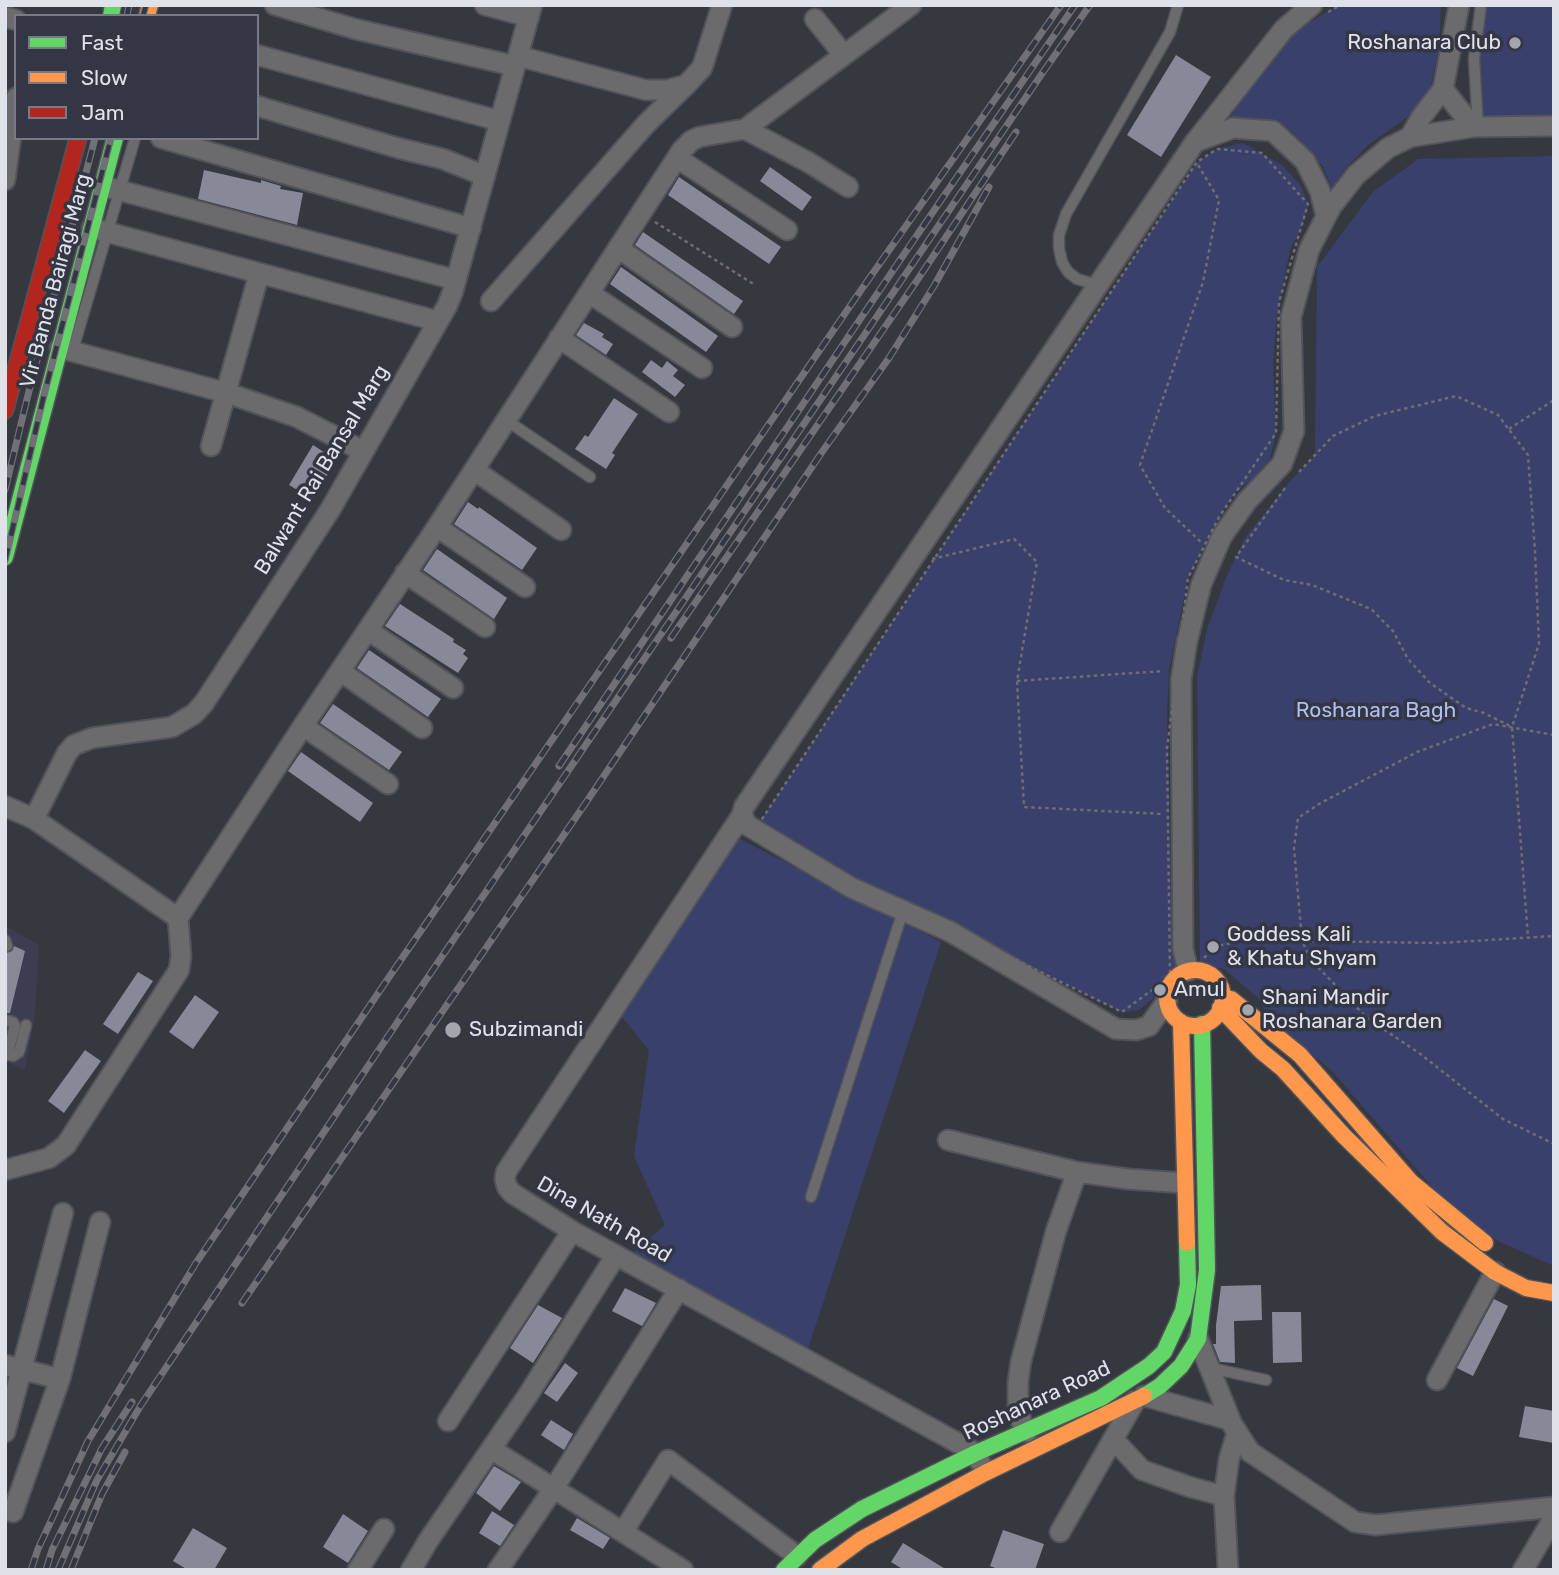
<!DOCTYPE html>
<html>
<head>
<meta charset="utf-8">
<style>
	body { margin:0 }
	#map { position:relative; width:1559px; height:1575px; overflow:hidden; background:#363840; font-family:Rubik,sans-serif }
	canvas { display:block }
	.frame { position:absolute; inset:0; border:7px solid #e0e2ea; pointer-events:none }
	.legend { position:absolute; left:14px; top:14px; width:245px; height:126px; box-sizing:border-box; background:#333643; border:2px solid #787b86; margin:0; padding:9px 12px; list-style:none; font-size:21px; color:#e0e2ea }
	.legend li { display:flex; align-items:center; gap:14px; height:35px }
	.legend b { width:35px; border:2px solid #787b86 }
</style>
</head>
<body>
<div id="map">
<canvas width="1559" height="1575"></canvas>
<div class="frame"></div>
<ul class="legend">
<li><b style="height:9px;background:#63d668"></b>Fast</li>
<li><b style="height:9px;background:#ff974d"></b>Slow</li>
<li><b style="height:9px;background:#b3261e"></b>Jam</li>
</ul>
</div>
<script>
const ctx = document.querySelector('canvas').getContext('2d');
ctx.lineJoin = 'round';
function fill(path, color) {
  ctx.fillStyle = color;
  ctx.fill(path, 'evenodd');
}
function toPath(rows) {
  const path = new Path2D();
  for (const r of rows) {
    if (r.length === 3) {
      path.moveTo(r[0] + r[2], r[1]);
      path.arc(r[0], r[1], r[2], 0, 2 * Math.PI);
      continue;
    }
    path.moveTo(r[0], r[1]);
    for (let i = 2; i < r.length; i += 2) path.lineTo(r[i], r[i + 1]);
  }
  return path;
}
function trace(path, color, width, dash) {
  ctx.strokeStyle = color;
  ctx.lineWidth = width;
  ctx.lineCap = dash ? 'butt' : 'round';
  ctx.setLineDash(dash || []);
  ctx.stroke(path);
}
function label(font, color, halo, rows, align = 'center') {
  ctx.font = font + ' Rubik,sans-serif';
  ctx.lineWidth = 7;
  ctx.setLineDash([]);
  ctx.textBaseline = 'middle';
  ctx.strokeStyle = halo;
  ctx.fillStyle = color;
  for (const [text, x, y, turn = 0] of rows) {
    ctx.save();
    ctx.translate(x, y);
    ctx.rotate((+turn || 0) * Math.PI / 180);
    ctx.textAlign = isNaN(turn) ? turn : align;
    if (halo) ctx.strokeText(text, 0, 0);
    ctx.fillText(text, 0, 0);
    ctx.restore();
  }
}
fill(toPath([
	[5,926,39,945,35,1015,25,1070,5,1061]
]), '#3a3e50');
fill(toPath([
	[1339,5,1441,5,1439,48,1429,94,1423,106,1368,145,1346,168,1332,188,1323,167,1311,153,1291,131,1275,121,1244,118,1228,120,1286,36],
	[1480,5,1554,5,1554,117,1481,118,1471,81],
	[1243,143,1282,165,1301,186,1308,204,1304,222,1290,250,1277,315,1273,363,1276,433,1270,459,1252,479,1235,493,1219,517,1188,578,1169,670,1167,714,1171,882,1177,961,1170,977,1154,998,1139,1010,1122,1012,833,870,758,825,1197,162,1217,149],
	[1554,156,1554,1266,1498,1241,1456,1210,1439,1195,1332,1071,1269,1018,1258,998,1224,969,1200,963,1197,678,1207,629,1228,573,1245,538,1290,481,1315,456,1317,267,1373,192,1418,159],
	[734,836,941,942,804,1361,618,1266,665,1225,634,1156,649,1050,617,1011]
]), '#39406b');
fill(toPath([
	[1176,55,1211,77,1161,157,1127,135],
	[770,167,812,197,802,211,760,181],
	[204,170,261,183,261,180,264,181,281,186,280,189,303,193,297,225,198,199],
	[679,177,781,247,769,264,668,195],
	[643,232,743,301,734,314,635,245],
	[621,267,718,336,706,352,610,284],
	[584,323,604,334,602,337,613,344,606,355,576,335],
	[651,360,662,368,667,361,678,370,673,376,685,385,675,397,642,372],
	[614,398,638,414,612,453,615,455,606,469,575,449,585,435,588,437],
	[313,445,336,460,313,499,289,485],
	[468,502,478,509,479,507,537,548,522,570,454,524],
	[437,549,507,598,494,619,423,570],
	[400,604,454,639,453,642,466,650,463,654,468,658,458,673,385,626],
	[369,650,441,699,428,717,357,668],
	[333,704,402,752,389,770,320,723],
	[301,752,373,803,360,822,288,771],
	[14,946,25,951,10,1013,5,1013,5,953,12,951],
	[138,972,153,981,118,1034,103,1024],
	[195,995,219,1012,193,1049,169,1032],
	[85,1050,101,1061,64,1113,48,1101],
	[1261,1285,1262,1320,1234,1321,1235,1363,1220,1362,1213,1344,1216,1344,1216,1325,1221,1286],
	[625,1288,656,1303,642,1326,612,1311],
	[1494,1299,1508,1306,1473,1376,1457,1368],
	[538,1305,562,1318,533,1363,510,1348],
	[1272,1312,1301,1312,1302,1362,1273,1363],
	[565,1363,578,1373,557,1402,544,1393],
	[1525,1406,1554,1411,1554,1443,1519,1437],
	[551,1420,573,1434,564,1450,541,1435],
	[494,1466,521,1482,500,1511,476,1493],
	[492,1511,514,1525,500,1546,479,1533],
	[343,1514,368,1531,348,1563,323,1547],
	[577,1518,610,1538,603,1549,570,1530],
	[193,1528,227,1548,214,1570,188,1570,173,1561],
	[1003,1530,1044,1544,1035,1570,1000,1570,990,1566],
	[903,1543,947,1570,904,1570,891,1562]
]), '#868998');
const lane = toPath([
	[1478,127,1474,59,1481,5],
	[1098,285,1077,279,1068,272,1062,262,1059,248,1059,235,1066,214,1170,32,1178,5],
	[74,346,135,138],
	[506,420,590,477],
	[5,940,7,946],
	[5,1020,13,1022,15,1026,7,1055],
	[5,1054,13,1056,19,1052,26,1025],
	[811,1197,903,911],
	[1211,1368,1266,1380]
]);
const street = toPath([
	[275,5,355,29,515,66],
	[485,5,529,17],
	[1459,5,1443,89,1473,127],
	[5,17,16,20],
	[815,19,844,55],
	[257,55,500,121],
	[518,56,646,90,667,90,686,85,702,68,722,5],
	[257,106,398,148,443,159,485,176],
	[745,129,808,162,848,187],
	[1410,137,1473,127,1554,126],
	[161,138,471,228],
	[1195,142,1233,128,1273,131,1305,161,1320,191,1326,216],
	[677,158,787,230],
	[5,180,16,98],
	[103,186,456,280],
	[92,228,437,321],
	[618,248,732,327],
	[589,293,702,368],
	[491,301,646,124,686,85],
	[559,338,669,412],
	[60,348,227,393,297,417,363,451],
	[211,446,259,274],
	[474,470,561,530],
	[437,527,525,587],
	[405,573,485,627],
	[368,630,453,688],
	[340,671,422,728],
	[303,726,388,784],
	[5,806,34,819,67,753,74,745,92,738,172,727,194,714,204,703,330,510,447,306,453,291,532,5],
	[742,815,506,1172,505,1179,507,1187,512,1193,572,1231,976,1453,980,1462],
	[34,819,178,918],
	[1188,971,1183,949,1181,680,1187,642,1201,585,1222,536,1247,501,1282,464,1294,431,1291,317,1309,250,1331,207,1356,175,1388,148,1410,137,1422,116,1443,89],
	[1167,1001,1149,1026,1136,1030,1116,1029,951,932,852,888,747,825,742,815,744,807,1195,142,1284,29,1312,5],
	[948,1140,1077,1172,1128,1179,1184,1183],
	[5,1170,49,1158,66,1145,179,970,181,956,178,918,303,726,437,527,682,150,691,141,699,137,745,129,911,5],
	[1198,1339,1232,1424,1250,1452,1355,1522,1376,1525,1554,1507],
	[5,1365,60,1379],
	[1437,1380,1495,1272],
	[1144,1396,1230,1420],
	[448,1421,572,1231],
	[5,1432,63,1213],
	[1027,1432,1021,1421,1018,1406,1018,1382,1021,1361,1056,1231,1077,1172],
	[1113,1439,1142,1470,1190,1487,1224,1496],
	[491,1449,683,1570],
	[13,1512,60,1379,100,1222],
	[623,1532,668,1460,797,1556],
	[1060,1532,1135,1401],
	[358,1570,384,1529],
	[411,1570,428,1541,528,1395,616,1255],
	[498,1570,554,1488,679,1289],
	[1228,1570,1224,1496,1229,1459,1237,1433],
	[1523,1570,1554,1517]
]);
const fast = toPath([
	[111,16,113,5],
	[5,557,115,138],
	[1144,1396,1160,1386,1181,1366,1198,1339,1207,1270,1202,1024],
	[784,1570,815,1540,862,1509,976,1453,1101,1398,1149,1366,1164,1352,1183,1311,1188,1285,1187,1243]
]);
const slow = toPath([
	[147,16,150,5],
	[1195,998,28],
	[1231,999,1300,1055,1411,1182,1485,1243],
	[1220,1008,1261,1051,1283,1069,1344,1136,1442,1232,1495,1272,1526,1288,1554,1293],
	[1181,1022,1187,1243],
	[820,1570,862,1539,985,1473,1144,1396]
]);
const jam = toPath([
	[5,410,78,138]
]);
trace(lane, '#52545a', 13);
trace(street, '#52545a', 23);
trace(fast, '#52545a', 19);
trace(slow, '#52545a', 19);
trace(jam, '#52545a', 19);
trace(toPath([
	[1328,12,1341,5],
	[1217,149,1262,153,1308,204,1279,302,1276,433,1219,517,1188,578,1167,749,1170,977,1122,1012,833,870,758,825,1197,162,1217,149],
	[1198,165,1219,200,1203,282,1140,465,1165,508,1201,542],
	[655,222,755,285],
	[1509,429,1554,400],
	[1299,472,1333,436,1375,416,1456,396,1498,415,1528,455,1535,551,1539,644,1512,727,1528,937],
	[1285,488,1236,557,1284,580,1312,585,1371,609,1393,631,1408,659,1430,683,1466,708,1484,713,1512,727],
	[932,559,1014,539,1037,562,1017,681,1024,807,1163,814],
	[1017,681,1163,671],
	[1554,735,1493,724,1417,752,1319,804,1298,818,1294,848,1302,941,1311,960,1367,1018,1419,1053,1503,1119,1554,1144],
	[1204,958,1214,947,1257,937,1302,941,1440,943,1554,936]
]), '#6d6e72', 2.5, [3.5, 3.5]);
trace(lane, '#6b6b6e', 10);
trace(street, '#6b6b6e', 19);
trace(fast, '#63d668', 16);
trace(slow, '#ff974d', 16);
trace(jam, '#b3261e', 16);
const rail = toPath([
	[127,16,129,5],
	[143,16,146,5],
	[5,490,28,395,95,138],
	[5,561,43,399,111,138],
	[671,638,918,279,1016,132],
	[559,766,900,260,1075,5],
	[242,1303,585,804,822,452,889,358,934,286,989,187],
	[31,1570,38,1549,88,1441,196,1263,385,983,859,293,1061,5],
	[46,1570,52,1550,102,1448,132,1402],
	[58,1570,97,1480,141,1405,409,1005,1041,75,1090,5],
	[71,1570,102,1494,125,1452]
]);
trace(rail, '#707076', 7);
trace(rail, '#333643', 4.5, [13]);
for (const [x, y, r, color] of [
	[1515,43,7,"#a4a6ae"],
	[1213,947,7,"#a4a6ae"],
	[1160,990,7,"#a4a6ae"],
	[1248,1010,7,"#a4a6ae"],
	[453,1030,9,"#a4a6ae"]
]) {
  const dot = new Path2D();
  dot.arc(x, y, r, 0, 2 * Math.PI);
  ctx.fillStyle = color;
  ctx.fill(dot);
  trace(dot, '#333643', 2.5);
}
label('21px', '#e0e2ea', '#333643', [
	["Roshanara Club",1501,43,"right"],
	["Goddess Kali",1227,935],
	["& Khatu Shyam",1227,959],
	["Amul",1174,990],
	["Shani Mandir",1262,998],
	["Roshanara Garden",1262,1022],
	["Subzimandi",469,1030]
], 'left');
label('21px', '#e0e2ea', '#333643', [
	["Vir Banda Bairagi Marg",56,281,-75],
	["Balwant Rai Bansal Marg",322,470,-59],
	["Dina Nath Road",604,1220,30],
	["Roshanara Road",1037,1401,-25]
]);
label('21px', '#b1bef4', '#333643', [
	["Roshanara Bagh",1376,711]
]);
</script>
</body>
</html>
